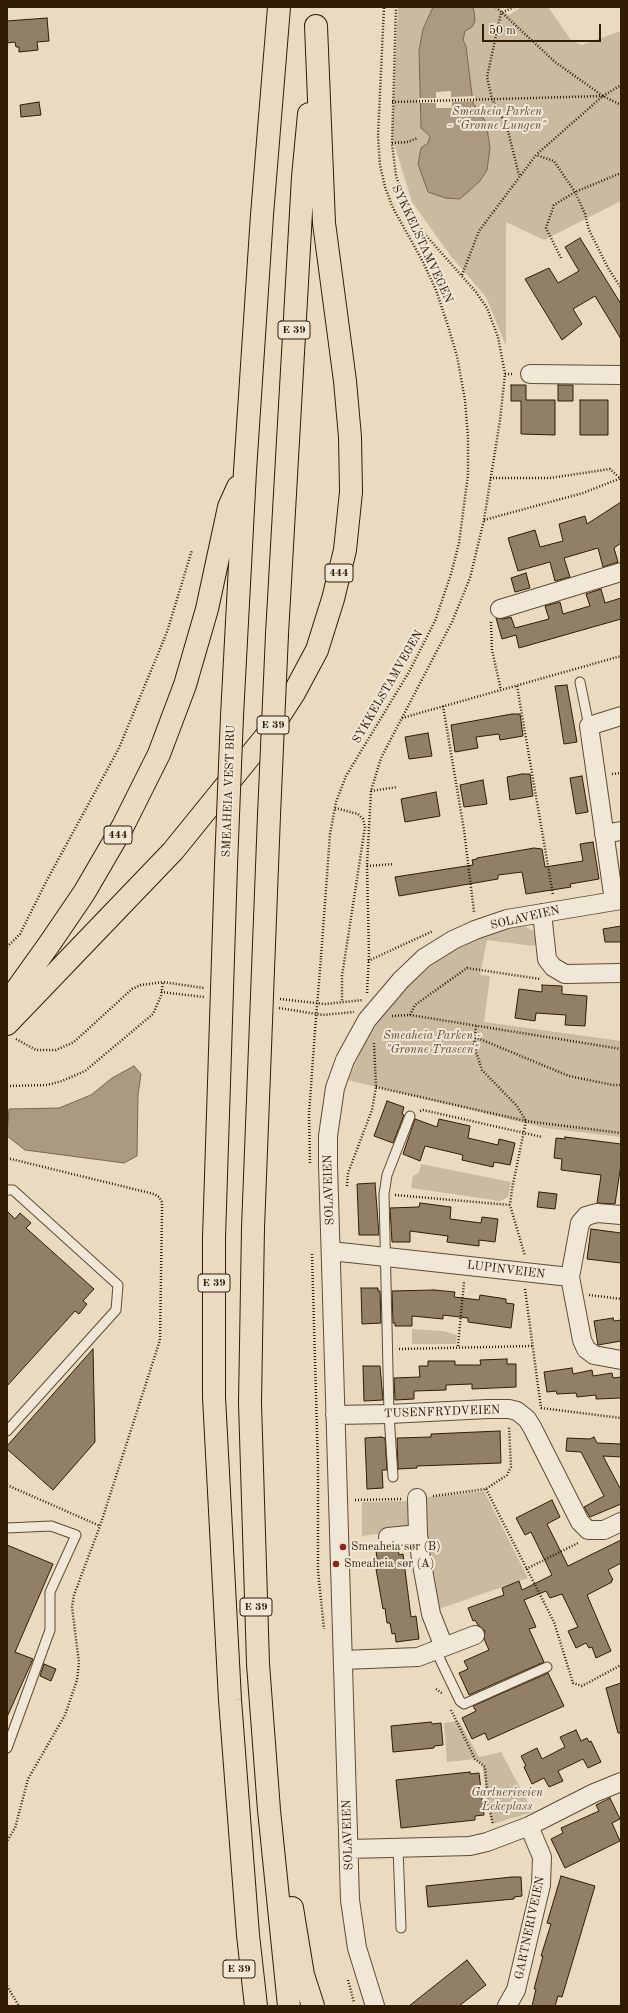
<!DOCTYPE html>
<html>
<head>
<meta charset="utf-8">
<style>
	body { margin:0 }
	#map { position:relative; width:628px; height:2013px; overflow:hidden; background:#eadac0; font-family:"Old Standard TT",serif }
	canvas { display:block }
	.frame { position:absolute; inset:0; border:8px solid #301d04; pointer-events:none }
	.scale { position:absolute; left:482px; top:24px; width:119px; height:18px; box-sizing:border-box; border:2px solid #301d04; border-top:0; padding-left:5px; font-size:12px; line-height:14px; white-space:nowrap; color:#301d04; -webkit-text-stroke:3px #f1e7d6; paint-order:stroke }
</style>
</head>
<body>
<div id="map">
<canvas width="628" height="2013"></canvas>
<div class="frame"></div>
<div class="scale">50 m</div>
</div>
<script>
const ctx = document.querySelector('canvas').getContext('2d');
ctx.lineJoin = 'round';
function fill(path, color) {
  ctx.fillStyle = color;
  ctx.fill(path, 'evenodd');
}
function toPath(rows) {
  const path = new Path2D();
  for (const r of rows) {
    path.moveTo(r[0], r[1]);
    for (let i = 2; i < r.length; i += 2) path.lineTo(r[i], r[i + 1]);
  }
  return path;
}
function trace(path, color, width, dash) {
  ctx.strokeStyle = color;
  ctx.lineWidth = width;
  ctx.lineCap = dash ? 'butt' : 'round';
  ctx.setLineDash(dash || []);
  ctx.stroke(path);
}
function label(font, color, halo, rows, align = 'center') {
  ctx.font = font + ' "Old Standard TT",serif';
  ctx.lineWidth = 4;
  ctx.setLineDash([]);
  ctx.textBaseline = 'middle';
  ctx.strokeStyle = halo;
  ctx.fillStyle = color;
  for (const [text, x, y, turn = 0] of rows) {
    ctx.save();
    ctx.translate(x, y);
    ctx.rotate((+turn || 0) * Math.PI / 180);
    ctx.textAlign = isNaN(turn) ? turn : align;
    if (halo) ctx.strokeText(text, 0, 0);
    ctx.fillText(text, 0, 0);
    ctx.restore();
  }
}
fill(toPath([
	[398,7,496,7,509,15,521,7,548,7,571,40,582,45,621,31,621,201,544,240,506,222,506,346,486,297,450,255,412,202,392,137],
	[524,926,534,931,538,942,533,946,487,940,480,975,490,976,484,1022,621,1041,621,1137,545,1128,348,1080,365,1041,398,994,438,960,467,943,509,929],
	[421,1164,511,1182,508,1197,500,1201,411,1188,413,1176,419,1173],
	[412,1329,443,1331,457,1335,456,1344,412,1344],
	[484,1491,528,1578,436,1610,420,1498],
	[414,1501,414,1516,406,1527,398,1531,362,1536,362,1502],
	[459,1721,479,1757,501,1752,533,1812,492,1824,482,1764,475,1759,447,1762,444,1723]
]), '#cabaa0');
const water = toPath([
	[433,7,472,7,474,11,475,21,472,27,465,31,463,40,466,46,473,103,486,122,490,148,487,170,480,181,460,199,445,198,428,192,418,164,421,148,428,143,430,136,421,128,419,51,423,29,433,7],
	[134,1066,141,1074,138,1095,137,1156,124,1163,25,1150,7,1136,9,1109,59,1108,91,1095,112,1078,134,1066]
]);
fill(water, '#ab9a80');
trace(water, '#7a684e', 1);
fill(toPath([
	[451,91,451,97,475,96,475,101,452,102,452,108,436,108,436,103,418,103,418,98,436,98,436,92]
]), '#eadac0');
const building = toPath([
	[47,18,49,41,37,42,38,50,19,52,19,47,16,47,15,42,7,43,7,21,47,18],
	[39,102,41,115,21,117,20,105,39,102],
	[580,238,621,304,621,339,595,296,573,309,582,324,562,340,525,279,549,268,558,283,579,271,565,247,580,238],
	[511,385,526,385,526,400,555,400,555,435,521,434,521,401,511,401,511,385],
	[558,385,573,385,573,401,558,401,558,385],
	[580,400,608,400,608,435,580,435,580,400],
	[621,502,621,543,614,548,618,562,603,567,598,548,564,558,570,577,555,581,550,562,518,571,508,538,535,530,540,547,563,541,559,524,585,516,587,524,621,502],
	[526,573,530,588,515,592,511,578,526,573],
	[601,589,605,603,621,598,621,619,519,648,516,635,502,639,496,618,503,619,511,617,515,628,549,619,545,606,560,602,563,614,590,606,586,594,601,589],
	[567,685,577,742,564,744,555,686,567,685],
	[512,714,520,714,523,736,500,740,499,734,476,737,478,748,455,752,451,725,512,714],
	[428,733,432,756,409,759,405,737,428,733],
	[522,774,530,774,533,796,510,800,507,777,522,774],
	[582,776,588,812,576,814,570,778,582,776],
	[483,780,487,804,464,807,460,785,483,780],
	[436,792,440,816,405,822,401,799,436,792],
	[593,842,599,879,570,884,571,887,526,894,522,872,498,875,498,879,399,896,395,877,473,865,472,860,477,859,477,858,534,848,542,849,545,867,583,861,580,844,593,842],
	[621,926,621,942,605,942,603,929,621,926],
	[542,985,562,986,562,994,587,996,585,1026,565,1025,566,1015,536,1013,535,1021,515,1018,519,989,542,992,542,985],
	[387,1101,404,1107,402,1114,404,1115,393,1143,374,1136,387,1101],
	[415,1119,437,1127,439,1119,470,1126,468,1138,498,1145,499,1139,515,1143,510,1165,494,1162,493,1167,462,1160,463,1155,425,1146,420,1161,403,1154,415,1119],
	[565,1137,621,1144,621,1164,615,1204,597,1203,601,1175,561,1170,562,1159,554,1158,556,1138,565,1139,565,1137],
	[375,1183,379,1235,359,1235,357,1184,375,1183],
	[539,1192,557,1194,555,1209,537,1207,539,1192],
	[420,1203,451,1207,450,1219,481,1223,482,1217,498,1219,495,1242,479,1240,479,1246,447,1242,448,1236,410,1231,410,1242,392,1242,390,1208,419,1207,420,1203],
	[7,1211,15,1219,20,1213,31,1223,26,1228,94,1289,83,1301,87,1304,79,1314,75,1311,7,1386,7,1211],
	[591,1229,621,1233,621,1263,587,1259,591,1229],
	[361,1288,378,1288,378,1291,380,1291,381,1323,362,1324,361,1288],
	[434,1290,455,1292,454,1297,479,1300,480,1295,506,1299,506,1303,514,1304,511,1328,468,1322,468,1318,443,1315,443,1319,412,1316,412,1326,395,1326,395,1323,393,1323,392,1291,434,1290],
	[613,1318,614,1321,621,1320,621,1341,598,1345,594,1321,613,1318],
	[93,1349,95,1442,53,1490,7,1449,7,1446,93,1349],
	[507,1359,507,1364,516,1364,516,1387,472,1389,472,1384,446,1385,446,1390,414,1391,414,1399,395,1400,394,1378,420,1377,419,1366,428,1366,428,1361,455,1361,455,1365,481,1365,480,1360,507,1359],
	[363,1366,380,1366,383,1400,364,1401,363,1366],
	[572,1368,573,1374,592,1370,593,1376,612,1373,613,1378,621,1377,621,1398,596,1399,596,1395,577,1397,576,1393,557,1394,556,1391,547,1392,544,1372,572,1368],
	[500,1431,501,1463,417,1466,417,1468,398,1469,397,1438,431,1437,431,1434,500,1431],
	[381,1437,385,1438,387,1470,382,1470,383,1488,367,1489,365,1438,381,1437],
	[594,1437,597,1443,621,1444,621,1457,603,1456,621,1490,621,1504,590,1517,584,1507,604,1496,581,1452,566,1451,567,1438,590,1439,594,1437],
	[552,1500,560,1517,547,1524,568,1566,621,1540,621,1563,608,1570,613,1580,611,1581,612,1582,587,1595,611,1651,596,1658,592,1647,589,1648,586,1643,576,1648,568,1631,578,1627,562,1594,550,1598,546,1591,524,1600,536,1627,529,1629,544,1662,469,1695,459,1673,468,1669,464,1661,489,1650,484,1639,485,1631,478,1625,475,1620,473,1621,468,1608,504,1595,502,1588,519,1581,522,1590,552,1575,531,1532,525,1535,516,1518,552,1500],
	[7,1545,53,1564,15,1652,33,1659,7,1717,7,1545],
	[398,1547,399,1555,403,1554,411,1617,416,1616,419,1639,396,1642,395,1633,392,1634,390,1623,387,1623,385,1608,383,1609,376,1569,378,1569,376,1550,398,1547],
	[44,1664,56,1669,51,1681,40,1676,44,1664],
	[548,1673,564,1706,488,1740,485,1733,472,1739,462,1718,476,1711,473,1706,548,1673],
	[621,1683,621,1733,618,1733,606,1688,621,1683],
	[431,1722,432,1724,441,1723,443,1745,434,1746,434,1748,393,1752,391,1726,431,1722],
	[576,1730,581,1741,587,1738,589,1742,591,1741,601,1762,588,1768,583,1759,558,1771,563,1781,549,1787,544,1778,532,1784,524,1767,526,1766,521,1756,537,1748,542,1759,565,1747,560,1737,576,1730],
	[470,1772,470,1774,479,1773,484,1815,475,1816,475,1820,401,1828,396,1780,470,1772],
	[610,1798,620,1819,612,1823,620,1841,565,1868,551,1839,563,1833,561,1828,599,1811,596,1805,610,1798],
	[561,1876,595,1886,562,1997,558,1996,555,2006,532,2006,536,1989,534,1989,543,1956,541,1956,551,1924,547,1923,561,1876],
	[512,1877,521,1877,522,1896,514,1897,514,1899,428,1907,426,1886,512,1877],
	[467,1960,486,1985,459,2006,409,2006,467,1960]
]);
fill(building, '#917f66');
trace(building, '#301d04', 1);
const lane = toPath([
	[580,682,589,726],
	[7,1190,13,1190,118,1285,116,1310,7,1431],
	[393,1477,389,1414,384,1194,387,1175,410,1116],
	[7,1528,51,1526,76,1535,50,1592,50,1630,7,1748],
	[436,1651,460,1701,464,1704,547,1667],
	[398,1848,401,1928]
]);
const street = toPath([
	[530,374,621,375],
	[500,609,621,572],
	[604,834,621,831],
	[614,901,589,726,621,716],
	[542,913,547,959,553,967,565,974,621,973],
	[401,980,424,958,453,940,475,930,507,919,621,900],
	[345,1060,335,1088,328,1136,328,1164,350,1900,357,1948,375,2006],
	[331,1251,570,1277,582,1340,586,1349,594,1355,621,1360],
	[570,1277,580,1223,586,1216,597,1213,621,1215],
	[335,1415,389,1414,488,1409,509,1409,517,1411,527,1419,532,1427,580,1522,588,1530,604,1530,621,1522],
	[417,1498,418,1534,421,1559,431,1614,444,1647],
	[388,1537,418,1534],
	[343,1660,418,1657,475,1635],
	[349,1849,470,1846,487,1842,529,1826,594,1793,621,1782],
	[507,2006,516,1990,541,1885,542,1857,529,1826]
]);
const highway = toPath([
	[277,634,303,177,309,114],
	[232,716,245,471,262,215,279,7],
	[269,815,253,1228,250,1403,258,1664,269,1810,289,2006],
	[226,865,214,1238,214,1397,230,1700,248,1935,256,2006],
	[7,1003,50,943,84,893,123,826,159,754,185,685,207,609,229,507,238,487],
	[7,1024,173,851,267,735,294,693,317,650,333,599,345,550,351,492,350,437,345,381,324,223,316,26],
	[292,1908,303,1975,313,2006]
]);
trace(lane, '#5e4c33', 11);
trace(street, '#5e4c33', 20);
trace(highway, '#301d04', 24);
trace(toPath([
	[496,7,555,62,603,96,621,105],
	[514,7,501,13,487,77,492,99,507,127,519,175],
	[603,96,621,85],
	[392,102,603,96,537,154],
	[392,143,407,142,418,138],
	[561,258,546,228,554,205,575,192,621,173],
	[462,275,479,231,536,155,554,161,575,192,585,214,589,230,608,268,621,288],
	[505,374,514,374],
	[490,478,550,478,610,469,621,479],
	[484,520,583,493,621,478],
	[491,622,492,650,501,690],
	[517,686,553,895],
	[443,706,464,830,474,912],
	[402,718,621,656],
	[612,774,621,773],
	[371,791,397,787],
	[335,808,358,814,363,819,365,827,342,976,342,1002],
	[367,866,394,864],
	[7,947,20,934,47,880,119,748,167,632,192,550],
	[321,957,330,834,336,802,346,776,409,672,435,621,451,574,459,543,468,475,468,437,465,400,457,356,448,326,436,290,423,262,393,208,385,187,380,165,378,136,384,7],
	[368,961,433,931],
	[161,992,204,997],
	[367,993,369,955,367,866,371,791,381,758,452,622,470,578,484,520,500,420,505,374,498,337,487,308,476,292,422,231,406,203,396,176,392,143,396,7],
	[280,999,325,1004,363,1000],
	[279,1008,323,1015,354,1012],
	[410,1015,415,1005,467,968,540,979],
	[392,1016,410,1015,621,1049],
	[476,1026,474,1046,482,1070,517,1106,526,1121,512,1189,510,1205,525,1256],
	[475,1037,569,1076,613,1085,621,1085],
	[16,1039,36,1050,56,1050,74,1042,132,989,141,985,163,982,204,988],
	[7,1086,47,1085,62,1081,85,1071,153,1014,161,996,163,982],
	[376,1087,526,1121,621,1133],
	[420,1111,423,1110,542,1137],
	[7,1158,154,1194,159,1197,162,1202,162,1211,160,1340,100,1526,74,1595,72,1607,79,1663,77,1680,65,1715,28,1779,15,1828,7,1841],
	[310,1163,309,1114,315,1031],
	[347,1186,348,1173,372,1110,376,1087,374,1043],
	[395,1195,510,1205],
	[312,1254,318,1466,318,1571,324,1629],
	[525,1289,541,1408],
	[589,1295,621,1299],
	[458,1346,464,1282],
	[399,1349,532,1346],
	[541,1408,621,1418],
	[7,1485,100,1526],
	[486,1489,554,1622,573,1683,582,1686,621,1665],
	[433,1496,486,1489,507,1475,511,1467,509,1427,508,1427],
	[355,1500,401,1499],
	[526,1569,578,1543],
	[436,1689,443,1694],
	[451,1710,475,1759,485,1767,488,1804,493,1824],
	[348,1980,354,2002],
	[7,1986,19,2006]
]), '#301d04', 2.5, [1, 2]);
trace(lane, '#f1e7d6', 9);
trace(street, '#f1e7d6', 18);
trace(highway, '#eadac0', 22);
const streetBridge = toPath([
	[345,1060,367,1020,401,980]
]);
const highwayBridge = toPath([
	[269,815,277,634],
	[226,865,232,716]
]);
trace(streetBridge, '#5e4c33', 20, []);
trace(highwayBridge, '#301d04', 24, []);
trace(toPath([
	[315,1031,321,957]
]), '#301d04', 2.5, [1, 2]);
trace(streetBridge, '#f1e7d6', 18);
trace(highwayBridge, '#eadac0', 22);
for (const [x, y, r, color] of [
	[343,1547,4,"#8f2418"],
	[336,1564,4,"#8f2418"]
]) {
  const dot = new Path2D();
  dot.arc(x, y, r, 0, 2 * Math.PI);
  ctx.fillStyle = color;
  ctx.fill(dot);
  trace(dot, '#f1e7d6', 1.5);
}
for (const [x, y, w] of [
	[294,330,32],
	[339,573,28],
	[273,725,32],
	[118,835,28],
	[214,1283,32],
	[256,1607,32],
	[239,1969,32]
]) {
  const box = new Path2D();
  box.roundRect(x - w / 2, y - 9, w, 18, 3);
  ctx.fillStyle = '#f1e7d6';
  ctx.fill(box);
  trace(box, '#301d04', 1);
}
label('bold 11px', '#301d04', null, [
	["E 39",294,330],
	["444",339,573],
	["E 39",273,725],
	["444",118,835],
	["E 39",214,1283],
	["E 39",256,1607],
	["E 39",239,1969]
]);
label('italic 12px', '#5e4c33', '#f1e7d6', [
	["Smeaheia Parken",497,112],
	["- \"Grønne Lungen\"",497,126],
	["Smeaheia Parken -",432,1036],
	["\"Grønne Traseen\"",432,1050],
	["Gartneriveien",507,1793],
	["Lekeplass",507,1807]
]);
label('12px', '#301d04', '#f1e7d6', [
	["SYKKELSTAMVEGEN",422,244,65],
	["SYKKELSTAMVEGEN",388,687,-60],
	["SMEAHEIA VEST BRU",229,791,-88],
	["SOLAVEIEN",525,918,-13],
	["SOLAVEIEN",329,1190,-92],
	["LUPINVEIEN",506,1270,7],
	["TUSENFRYDVEIEN",442,1412,-2],
	["SOLAVEIEN",348,1835,-92],
	["GARTNERIVEIEN",530,1928,-78]
]);
label('12px', '#301d04', '#f1e7d6', [
	["Smeaheia sør (B)",351,1547],
	["Smeaheia sør (A)",344,1564]
], 'left');
</script>
</body>
</html>
